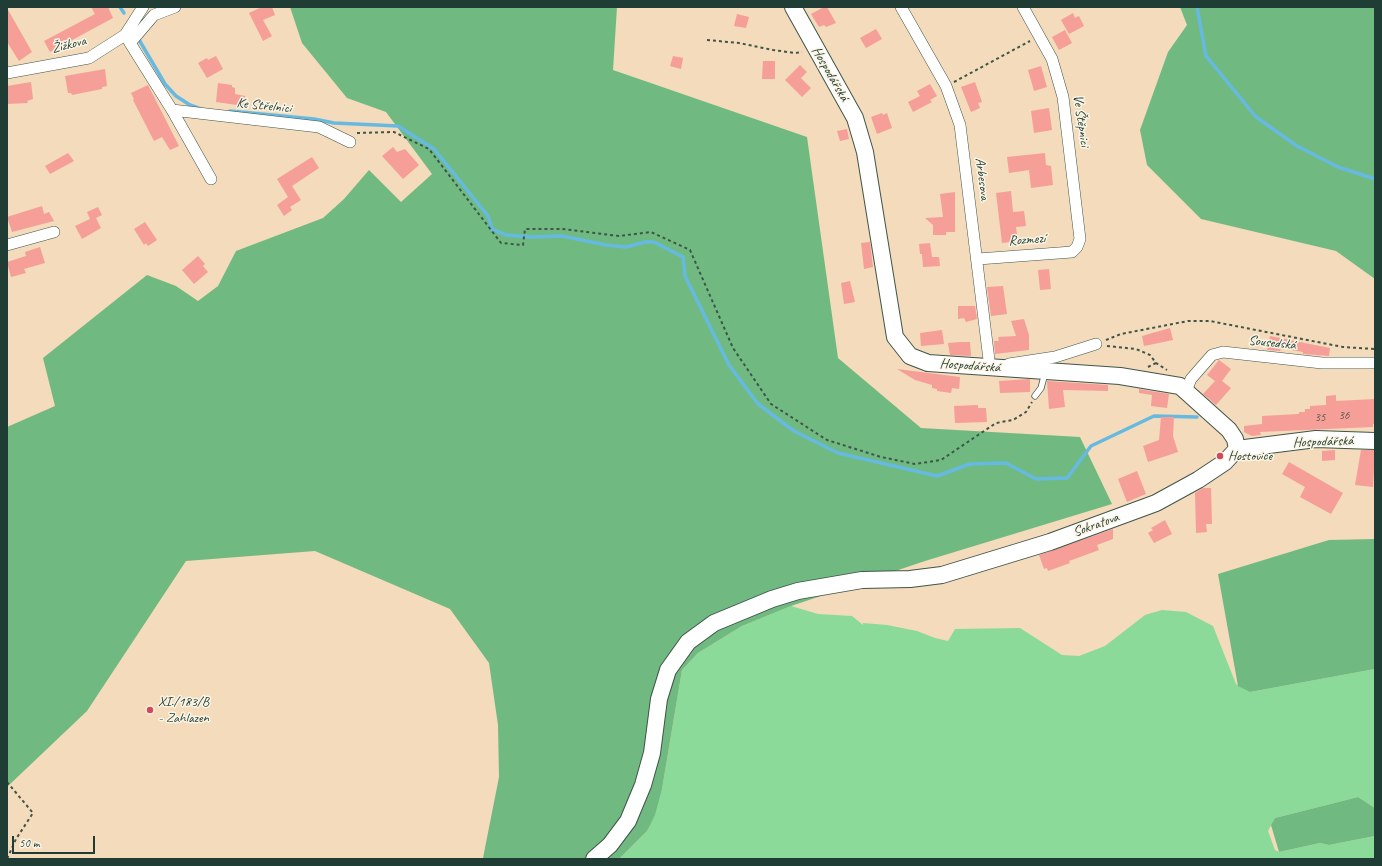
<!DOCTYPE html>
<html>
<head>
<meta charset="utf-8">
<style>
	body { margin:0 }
	#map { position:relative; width:1382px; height:866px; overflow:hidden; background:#f3dbbb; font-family:Caveat,sans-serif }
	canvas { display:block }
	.frame { position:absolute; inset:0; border:8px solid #1f3d34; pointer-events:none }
	.scale { position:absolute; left:12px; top:836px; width:83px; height:18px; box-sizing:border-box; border:2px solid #1f3d34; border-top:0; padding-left:5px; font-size:12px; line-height:14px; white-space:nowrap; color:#1f3d34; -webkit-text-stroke:3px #fcf5e5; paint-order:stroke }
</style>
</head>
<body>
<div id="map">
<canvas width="1382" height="866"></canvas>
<div class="frame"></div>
<div class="scale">50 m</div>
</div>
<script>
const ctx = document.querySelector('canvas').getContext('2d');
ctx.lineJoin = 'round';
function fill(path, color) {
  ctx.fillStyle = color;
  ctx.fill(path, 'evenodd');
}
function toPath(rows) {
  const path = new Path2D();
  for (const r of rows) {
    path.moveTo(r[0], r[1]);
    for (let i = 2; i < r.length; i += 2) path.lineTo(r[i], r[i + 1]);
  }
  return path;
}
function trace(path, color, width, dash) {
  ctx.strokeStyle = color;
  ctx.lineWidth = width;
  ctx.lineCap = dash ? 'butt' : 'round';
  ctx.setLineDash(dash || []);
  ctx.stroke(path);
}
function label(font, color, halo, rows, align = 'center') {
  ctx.font = font + ' Caveat,sans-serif';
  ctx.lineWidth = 3;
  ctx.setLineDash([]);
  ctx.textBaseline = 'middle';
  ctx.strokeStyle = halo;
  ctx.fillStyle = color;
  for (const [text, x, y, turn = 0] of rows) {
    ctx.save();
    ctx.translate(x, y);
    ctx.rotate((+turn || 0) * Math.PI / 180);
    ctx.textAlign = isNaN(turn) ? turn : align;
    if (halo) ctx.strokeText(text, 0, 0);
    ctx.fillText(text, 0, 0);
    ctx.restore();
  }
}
fill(toPath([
	[791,606,818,614,852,616,863,625,863,623,887,625,917,631,935,638,948,641,955,629,1020,628,1062,655,1079,656,1105,646,1145,615,1162,610,1186,612,1213,626,1236,684,1250,692,1375,669,1375,808,1358,797,1350,799,1275,818,1268,831,1275,850,1279,852,1320,843,1329,845,1375,836,1375,859,619,859,647,831,662,789,682,670,698,653,742,626]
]), '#8bda99');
fill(toPath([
	[290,7,617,7,613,70,807,137,838,358,921,428,1080,437,1112,504,925,561,791,606,742,626,698,653,682,670,662,789,655,815,647,831,619,859,483,858,499,777,498,725,489,663,450,609,315,551,186,561,87,711,7,787,7,427,55,406,43,358,147,275,176,286,198,301,218,286,236,251,323,218,344,199,369,170,401,202,432,174,386,112,347,98,302,43],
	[1180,7,1375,7,1375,279,1336,251,1201,219,1147,165,1140,130,1168,52,1187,25],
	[1375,539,1375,669,1250,692,1238,686,1218,574,1329,540],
	[1358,797,1375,808,1375,836,1329,845,1320,843,1279,852,1271,825,1275,818]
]), '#70ba81');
trace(toPath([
	[120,7,124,13],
	[1197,7,1206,56,1256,117,1297,146,1338,167,1375,179],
	[138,38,165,84,176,96,190,105,201,109],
	[230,111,314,119,334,123,398,126,434,149,488,216,492,229,506,235,531,237,562,236,606,245,626,247,645,242,654,242,683,257,685,276,729,365,758,404,794,431,838,453,937,476,970,464,1006,463,1036,479,1067,478,1091,446,1154,416,1197,417]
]), '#66bae2', 3.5);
fill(toPath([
	[91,7,108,7,113,18,50,52,44,41,95,14],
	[262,7,272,7,275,15,263,20,272,36,263,41,249,13],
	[824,7,827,7,836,23,826,27,824,25,819,27,811,14],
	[7,8,32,52,19,61,7,42],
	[1073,13,1075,18,1079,16,1084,26,1069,34,1061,20],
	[737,14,749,17,746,28,734,26],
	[876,29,882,39,866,48,860,38],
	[1065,30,1072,43,1059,50,1052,37],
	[216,56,223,69,207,78,198,63,207,58,208,60],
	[673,56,683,58,681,69,670,66],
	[763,61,775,61,775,79,762,79],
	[800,65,807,72,801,78,811,88,802,97,785,80],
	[1041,66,1047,87,1034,91,1028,70],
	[105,69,107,86,102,87,102,89,72,95,71,93,68,93,65,76],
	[31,82,33,99,27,101,28,103,7,104,7,86],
	[975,82,982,102,978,103,980,108,971,112,961,87],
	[218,83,232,85,232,87,235,88,235,94,245,96,244,106,216,102],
	[930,84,937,96,930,100,932,102,913,112,908,102,920,96,917,91],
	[148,85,179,146,170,150,162,137,154,141,133,100,134,99,131,93],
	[1049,108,1052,130,1034,133,1031,111],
	[882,113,883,115,887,113,892,128,877,134,871,117],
	[847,129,849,139,840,141,837,131],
	[393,147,397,152,405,149,419,165,403,179,382,156],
	[68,153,74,161,50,174,45,166],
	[1045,153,1046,165,1051,166,1053,185,1031,188,1029,170,1009,173,1007,157],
	[312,157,319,168,292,186,301,200,290,207,292,210,284,216,277,205,288,197,277,179],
	[1011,191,1013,212,1024,211,1026,226,1016,227,1018,241,1002,243,996,193],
	[955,192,955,232,946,232,946,235,933,235,933,225,925,218,943,217,940,194],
	[42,206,44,214,49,212,54,221,12,232,7,217],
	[98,207,102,215,96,218,101,228,82,239,75,226,90,219,87,212],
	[145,222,157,240,148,246,146,243,144,245,134,229],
	[870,242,873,267,864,269,861,243],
	[930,243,932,257,939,257,940,266,923,267,922,254,920,254,919,244],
	[40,247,45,263,24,269,26,273,11,277,7,262,26,256,25,252],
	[198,256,205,264,203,266,208,272,194,284,182,270],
	[1049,269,1051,289,1040,290,1038,270],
	[850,281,855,302,844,304,841,283],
	[1003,286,1007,314,991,316,987,287],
	[958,306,975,306,977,319,966,322,964,318,958,319],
	[1024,319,1029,335,1029,350,995,354,994,341,999,341,998,337,1016,336,1011,321],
	[1170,328,1173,340,1144,346,1142,336],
	[942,330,944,344,921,346,920,333],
	[1270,336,1330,348,1329,356,1303,354,1303,352,1281,348,1280,351,1267,350],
	[961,342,970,342,971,356,950,355,948,343],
	[1219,360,1231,369,1222,381,1231,388,1216,405,1203,394,1215,381,1207,375],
	[897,369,960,377,959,389,952,388,951,393,937,391,937,389,932,388,932,385,915,380],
	[1030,379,1030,392,1000,393,999,381],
	[1047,381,1108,385,1108,391,1063,390,1065,407,1049,409],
	[1139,389,1169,394,1167,408,1151,406,1152,395,1139,393],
	[1336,395,1336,401,1375,399,1375,424,1373,424,1373,427,1260,432,1261,435,1252,436,1244,432,1244,426,1262,424,1262,416,1299,414,1299,412,1305,412,1305,409,1310,409,1310,406,1326,405,1326,396],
	[978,405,978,408,986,408,987,422,955,423,954,406],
	[1161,417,1174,417,1173,436,1178,452,1148,462,1143,446,1159,440],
	[1335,450,1335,460,1322,461,1322,451],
	[1361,450,1375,450,1373,487,1355,485],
	[1289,462,1343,493,1331,514,1300,497,1305,487,1282,474],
	[1137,471,1146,494,1127,502,1118,479],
	[1203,488,1211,488,1212,524,1206,524,1207,532,1196,533,1195,493],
	[1165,520,1172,534,1154,543,1148,533,1153,530,1151,528],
	[1113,529,1113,539,1097,545,1099,550,1069,561,1070,563,1048,571,1047,568,1044,569,1039,555]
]), '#f59f98');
const lane = toPath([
	[1035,396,1041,388,1045,373]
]);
const street = toPath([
	[901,7,946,86,960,125,990,368],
	[125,35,172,110,211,179],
	[130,43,154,15,175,7],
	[7,73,89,58,125,35,143,7],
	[172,110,319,127,350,142],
	[7,245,54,232],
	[978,259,1072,252,1077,247,1080,239,1063,97,1052,59,1023,7],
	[1009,364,1055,357,1096,344],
	[1186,391,1191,379,1212,355,1223,352,1322,363,1375,363]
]);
const secondary = toPath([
	[793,7,855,118,865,152,895,337,910,356,928,363,1120,376,1180,386,1229,430,1235,439,1237,449],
	[1237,449,1316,439,1375,441],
	[594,859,610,845,628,821,643,785,652,753,659,699,668,670,688,642,714,623,772,599,798,591,862,580,910,579,942,575,1050,542,1156,503,1198,480,1225,462,1237,449]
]);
trace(lane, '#3f5548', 7);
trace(street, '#3f5548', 12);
trace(secondary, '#3f5548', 18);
trace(toPath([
	[707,40,739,43,773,50,795,53,802,52],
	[954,82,1030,41],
	[357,133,394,132,429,149,501,243,523,245,525,229,563,229,619,236,651,232,690,250,733,348,771,404,827,440,881,457,915,464,941,460,996,423,1013,420,1026,412,1032,402],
	[1106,340,1121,334,1188,321,1210,321,1343,347,1375,349],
	[1107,346,1136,349,1150,355,1156,363,1167,370],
	[1148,367,1156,363],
	[7,782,33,813,16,839,7,859]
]), '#3f5548', 2, [3, 3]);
trace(lane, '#fff', 5.5);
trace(street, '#fff', 11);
trace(secondary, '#fff', 16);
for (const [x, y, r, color] of [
	[1220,456,4,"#d1495b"],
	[150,710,4,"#d1495b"]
]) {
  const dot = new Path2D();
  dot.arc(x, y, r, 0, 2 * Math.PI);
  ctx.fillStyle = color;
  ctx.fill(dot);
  trace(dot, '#fcf5e5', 1.5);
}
label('12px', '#54564d', null, [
	["36",1344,416],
	["35",1320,418]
]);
label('14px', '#1f3d34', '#fcf5e5', [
	["Žižkova",69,45,-14],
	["Hospodářská",830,74,60],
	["Ke Střelnici",264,106,6],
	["Ve Štěpnici",1081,121,82],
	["Arbesova",982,179,83],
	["Rozmezí",1027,240,-4],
	["Sousedská",1272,343,6],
	["Hospodářská",970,366,4],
	["Hospodářská",1323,442,-2],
	["Sokratova",1096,525,-20]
]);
label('14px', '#1f3d34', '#fcf5e5', [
	["Hostovice",1228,456],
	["XI./183/B",158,702],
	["- Zahlazen",158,718]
], 'left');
</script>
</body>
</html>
